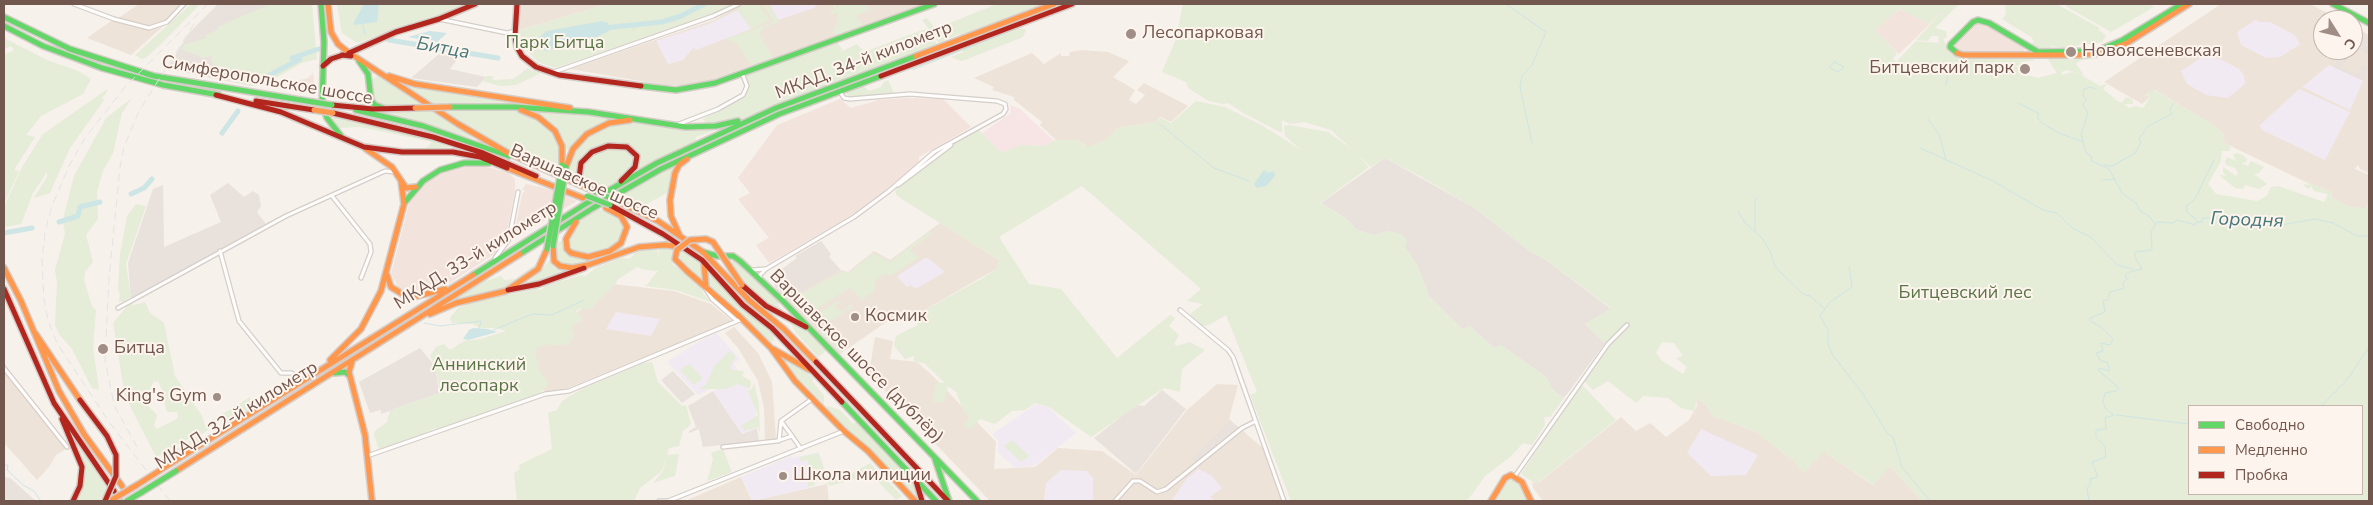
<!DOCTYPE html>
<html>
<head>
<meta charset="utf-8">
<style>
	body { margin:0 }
	#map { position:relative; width:2373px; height:505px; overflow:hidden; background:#f6f1eb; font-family:"Nunito Sans",sans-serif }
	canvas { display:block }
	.frame { position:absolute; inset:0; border:5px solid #72574e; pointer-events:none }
	.legend { position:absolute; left:2188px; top:405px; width:175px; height:90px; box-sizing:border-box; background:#fdf5ed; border:1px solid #c5b6ad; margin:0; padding:6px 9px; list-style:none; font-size:15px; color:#72574e }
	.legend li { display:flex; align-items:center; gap:10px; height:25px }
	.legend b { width:25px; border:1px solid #c5b6ad }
	.north { position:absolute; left:2313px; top:10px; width:50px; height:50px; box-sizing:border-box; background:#fdf5ed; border:1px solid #c5b6ad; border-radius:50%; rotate:126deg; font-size:14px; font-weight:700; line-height:20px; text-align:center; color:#72574e }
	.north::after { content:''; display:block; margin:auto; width:18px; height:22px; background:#a08d85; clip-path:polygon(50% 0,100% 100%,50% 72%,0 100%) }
</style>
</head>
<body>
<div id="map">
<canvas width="2373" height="505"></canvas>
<div class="frame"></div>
<ul class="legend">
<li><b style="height:6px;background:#63d668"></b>Свободно</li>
<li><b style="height:6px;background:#ff974d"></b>Медленно</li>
<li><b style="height:6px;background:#b3261e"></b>Пробка</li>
</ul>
<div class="north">С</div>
</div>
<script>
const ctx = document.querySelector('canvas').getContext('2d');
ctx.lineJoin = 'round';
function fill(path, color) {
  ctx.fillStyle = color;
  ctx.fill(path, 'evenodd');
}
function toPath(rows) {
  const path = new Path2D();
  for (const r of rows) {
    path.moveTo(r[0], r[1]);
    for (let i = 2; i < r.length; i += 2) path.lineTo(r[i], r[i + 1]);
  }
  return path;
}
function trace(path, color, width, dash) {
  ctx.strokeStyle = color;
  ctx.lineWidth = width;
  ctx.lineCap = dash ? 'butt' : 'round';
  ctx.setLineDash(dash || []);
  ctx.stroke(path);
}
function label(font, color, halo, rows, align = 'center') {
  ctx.font = font + ' "Nunito Sans",sans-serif';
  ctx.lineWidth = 4;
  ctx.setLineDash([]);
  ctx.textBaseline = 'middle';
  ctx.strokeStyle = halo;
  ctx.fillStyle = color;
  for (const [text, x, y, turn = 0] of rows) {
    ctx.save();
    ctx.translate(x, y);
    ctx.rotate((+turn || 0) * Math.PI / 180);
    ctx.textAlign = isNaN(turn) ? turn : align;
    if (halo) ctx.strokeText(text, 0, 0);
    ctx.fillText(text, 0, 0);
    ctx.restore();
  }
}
fill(toPath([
	[139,4,188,4,131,55,87,38,117,17,120,17],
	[520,4,607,4,520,30],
	[743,4,923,4,705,82,686,85,664,85,570,69,714,20],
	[2221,4,2310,4,2341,20,2323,20,2323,50,2353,50,2353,26,2369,35,2369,173,2360,169,2358,165,2355,169,2369,175,2369,202,2365,209,2348,206,2332,198,2331,192,2306,182,2222,142,2224,134,2210,123,2155,90,2145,95,2150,97,2142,104,2104,82],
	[1081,50,1108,52,1129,61,1113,77,1135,90,1129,100,1136,104,1145,95,1137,90,1144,83,1188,106,1171,122,1160,117,1155,122,1118,128,1105,141,1088,147,1078,140,1056,140,1040,125,1042,122,1014,100,1014,97,992,90,994,87,974,78,1032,53,1044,64,1061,53,1061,56,1069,56,1070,52],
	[940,223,999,260,996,269,914,316,905,309,840,354,788,300,841,270,848,272,874,251,890,260],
	[612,284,674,291,711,304,732,321,568,388,544,392,532,349],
	[734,327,758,353,772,382,776,439,765,442,764,408,758,381,738,348,725,333],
	[875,337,893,341,890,359,917,362,933,376,996,442,994,469,1035,467,1058,448,1102,451,1136,475,1187,410,1217,384,1238,385,1229,419,1264,449,1283,501,990,501,869,374],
	[4,363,66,449,56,455,49,467,37,480,4,443],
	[1697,397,1707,406,1711,415,1756,432,1795,462,1803,473,1824,452,1873,485,1890,466,1922,501,1543,501,1533,488,1532,483,1538,483,1621,417,1636,431,1650,423,1666,437,1689,420,1697,406],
	[741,477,752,501,827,484,829,501,685,501]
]), '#eee3d9');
fill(toPath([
	[1900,9,1930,24,1899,54,1874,30],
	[1978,22,1986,24,2025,48,2022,53,1959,53,1955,45],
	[313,73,315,89,305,91,291,88,293,82,308,78],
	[906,98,943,99,971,127,919,157,919,164,856,213,769,263,756,245,769,238,738,199,750,193,738,178,777,125,840,99,851,108,879,100],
	[479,165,509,173,515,179,515,191,505,240,499,251,448,284,415,292,399,288,391,274,410,200,423,184,439,173,455,167],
	[526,184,552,190,577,201,513,239,518,232,515,229,522,195,525,190,522,190]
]), '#f3e3dd');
fill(toPath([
	[218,4,312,4,252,86,167,69,189,33],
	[2360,33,2369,38,2369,55,2353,46,2353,40],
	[439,54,459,57,450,69,486,77,477,87,411,78],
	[2341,56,2347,59,2341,67,2357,75,2363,65,2369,67,2365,81,2333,67],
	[1385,158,1473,207,1528,250,1547,261,1611,309,1585,324,1605,343,1564,398,1553,390,1546,377,1501,345,1494,348,1470,326,1462,329,1429,296,1418,267,1405,247,1388,231,1374,235,1357,230,1347,219,1321,203],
	[228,183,244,197,253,191,259,195,261,206,257,212,266,224,131,298,128,263,153,189,163,185,164,247,221,222,210,195],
	[821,241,831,254,829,257,841,270,788,300,775,287,772,276,797,258,795,256],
	[420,348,435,366,439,393,381,414,381,410,370,413,359,382],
	[673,371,695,394,682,403,661,380],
	[1162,390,1186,409,1136,474,1094,438,1136,405,1144,406],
	[713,391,742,434,757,428,759,441,703,447,699,429,689,433,689,431,696,427,688,406],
	[1230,421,1239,428,1198,463,1192,458],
	[4,477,10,478,36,501,4,501]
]), '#e8e1dc');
fill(toPath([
	[774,4,819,4,814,8,778,20,770,5],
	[738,10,751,29,696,50,694,47,683,60,668,64,656,41,711,23],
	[2255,20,2260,22,2270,22,2295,35,2300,44,2292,50,2289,49,2290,51,2280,57,2266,58,2241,45,2237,32],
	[2202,57,2220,59,2239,69,2244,75,2245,84,2228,98,2206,95,2187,84,2181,71],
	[2329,65,2363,81,2350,110,2302,87],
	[2299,89,2350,112,2325,160,2264,131,2259,126],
	[925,258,928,258,945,272,915,289,911,285,907,287,897,276],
	[616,312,660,319,651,336,606,329],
	[716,333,740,359,734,363,740,376,698,395,667,362,698,342],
	[741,377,755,403,757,428,742,434,713,391],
	[1036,404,1048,407,1076,433,1034,466,1015,468,998,453,998,441,992,434],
	[1701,429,1758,455,1746,475,1711,476,1687,453],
	[819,452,827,475,807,480,809,488,752,501,741,477,791,456,792,458],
	[1198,469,1211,475,1222,488,1210,497,1215,501,1173,501,1172,500,1187,478],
	[1061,470,1087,471,1093,478,1093,501,1046,501,1044,499,1046,483]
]), '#f2eaf2');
fill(toPath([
	[1010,105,1020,109,1054,141,1044,146,1020,145,1004,152,999,151,982,133,1011,113]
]), '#f7e5e6');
fill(toPath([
	[191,4,200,4,163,42,147,57,142,59,135,55],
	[270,4,312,4,317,59,302,63,263,85,252,86,234,82,234,76,231,74,221,73,221,69,211,62,212,56,203,58,181,49,185,44,206,38,206,35,218,29,217,27],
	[337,4,462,4,439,16,402,27,357,43,342,33],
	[607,4,734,4,712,15,555,68,538,62,526,50,521,40,520,30],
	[743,4,759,4,770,20,751,29,737,9],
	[832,4,836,4,837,12,839,4,867,4,871,10,856,15,863,25,839,35,833,33,838,20,837,13,830,15,829,14,834,9],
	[997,4,1047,4,973,31,961,35,959,34,939,43,922,20,927,18,935,29],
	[1183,4,1959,4,1935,28,1946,31,1947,38,1943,38,1945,43,1949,44,1950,52,1956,57,2034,59,2035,60,2020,62,2022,65,2016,66,2023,74,2038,78,2057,73,2047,58,2105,57,2079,61,2076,64,2084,75,2067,70,2061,72,2062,75,2072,72,2080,74,2100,86,2107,84,2103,89,2116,100,2122,103,2126,97,2132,99,2133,104,2124,104,2129,108,2136,106,2143,108,2150,97,2145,94,2154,90,2210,123,2224,134,2222,142,2231,147,2229,151,2222,151,2221,161,2208,184,2216,194,2257,201,2267,196,2271,187,2278,186,2324,202,2328,194,2314,191,2311,186,2309,189,2304,186,2305,184,2310,185,2306,182,2331,192,2332,198,2348,206,2365,209,2369,202,2369,501,1922,501,1890,466,1874,485,1824,452,1803,473,1795,462,1756,432,1711,415,1707,406,1698,398,1694,411,1681,408,1668,398,1643,396,1636,403,1608,381,1593,390,1583,380,1607,346,1585,324,1611,308,1547,261,1528,250,1473,207,1420,176,1385,158,1371,167,1331,130,1304,122,1290,124,1282,120,1282,133,1245,114,1228,103,1223,104,1209,101,1188,88,1186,82,1162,72,1176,39],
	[1948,6,1916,40,1928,41,1931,36,1938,36,1939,43,1916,41,1897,61,1900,64,1893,59,1897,53,1875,30,1899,9,1930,24],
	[1662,342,1674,343,1683,356,1676,358,1687,367,1683,374,1662,361,1656,353],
	[2189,406,2362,406,2362,494,2189,494],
	[2005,4,2056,4,2100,28,2098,29,2106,36,2102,42,2092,44,2079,44,2080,45,2067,48,2050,46,2051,48,2037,49,2030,46,2034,41,2031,37,2002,19,2006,14],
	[2068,4,2147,4,2154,7,2111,32,2069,8,2066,6],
	[763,5,769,5,779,22,763,28,759,34,774,58,752,66,736,43,725,39,770,24,773,20],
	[1021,28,1026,30,1023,37,965,60,961,61,951,57,963,52,962,50],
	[925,29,938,45,735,121,708,126,703,119,745,96,749,87,745,75,837,42,843,51,857,44,864,52],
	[4,38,47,60,78,71,91,79,83,94,41,116,26,135,35,137,14,170,19,171,4,204,4,55,14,50,11,46,4,49],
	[528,68,532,71,539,72,539,74,516,85,500,86,483,81,487,76,494,76,492,79,494,80,513,79],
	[378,76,451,124,475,137,472,138,383,112,418,110,418,113,423,109,415,104,412,107,386,107,375,103,372,98,370,80],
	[888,80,894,93,850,97,845,92,863,86,869,91,881,87,884,82],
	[402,82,553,107,447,105,448,102,440,105,449,111,453,109,496,109,519,111,532,116,549,129,555,137,559,146,559,164,532,159,509,149,461,123,401,83],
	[106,90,108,91,100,100,103,98,104,100,70,148,50,193,34,198,47,177,47,172,33,193,21,224,4,227,4,207,22,167,43,134],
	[132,98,122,113,113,153,103,171,97,192,98,219,86,235,93,262,85,272,84,280,92,306,96,310,93,348,99,390,92,388,72,349,59,334,55,325,57,282,55,270,65,234,63,219,74,176,106,118],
	[1196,101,1225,107,1263,126,1301,150,1285,136,1284,126,1289,125,1328,132,1353,150,1369,167,1320,203,1347,219,1357,230,1374,235,1388,231,1402,234,1408,241,1405,247,1418,267,1429,296,1462,329,1470,326,1494,348,1501,345,1546,377,1553,390,1564,398,1550,417,1544,417,1545,425,1532,445,1523,443,1510,457,1485,476,1467,501,1291,501,1250,395,1257,392,1226,315,1209,325,1202,326,1190,314,1203,304,1187,301,1201,289,1082,186,999,237,1029,284,1061,289,1117,358,1170,315,1175,318,1169,326,1179,335,1174,344,1177,346,1190,342,1205,350,1182,369,1180,392,1164,388,1091,437,1049,407,1035,403,1025,410,1012,411,995,424,980,419,970,430,964,425,969,418,963,410,956,392,948,386,944,403,933,402,936,383,945,383,924,363,914,361,914,356,905,359,894,346,896,336,918,325,914,316,983,278,996,269,999,260,897,196,895,190,958,140,976,130,979,130,999,151,1004,152,1020,145,1044,146,1056,140,1078,140,1086,146,1091,146,1105,140,1118,128,1155,122,1160,118,1171,123],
	[532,111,594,115,615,118,585,134,566,151,565,141,558,130,550,122],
	[336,116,408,133,451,147,426,149,432,142,360,127,339,128,333,118],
	[628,122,688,130,724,127,696,137,695,141,691,144,635,172,640,159,635,149,623,144,602,146,582,158,577,167,577,179,567,175,574,149,589,135,609,125],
	[608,148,628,150,634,160,631,169,622,178,606,189,600,188,583,179,582,171,590,156],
	[2236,153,2243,155,2247,159,2246,162,2241,163,2248,166,2251,161,2264,167,2259,173,2254,174,2267,184,2259,189,2245,185,2243,189,2235,188,2219,175,2227,176,2223,173,2223,167,2236,176,2238,173,2235,168,2226,165,2225,161,2227,157,2236,161,2233,155],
	[676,165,667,193,645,205,636,203,621,194],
	[136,204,146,206,126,264,131,297,122,302,119,301,120,294,118,289,120,254,127,216],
	[597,209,607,212,624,224,625,228,619,242,609,250,589,255,573,251,568,239,576,224],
	[929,232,932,234,912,248,911,251,919,258,890,276,886,273,875,281,875,291,862,300,850,288,808,314,795,297,841,272,849,273,873,253,890,262],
	[626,238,624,247,618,252,588,263,572,266,562,265,555,257,555,244,563,240,565,250,569,254,587,259,623,243],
	[665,246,674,248,671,258,673,265,699,283,703,293,710,302,676,290,646,286,658,271,645,270,637,267,617,280,615,285,597,302,592,309,586,310,581,308,576,311,581,316,582,320,579,323,574,324,572,329,574,336,569,344,565,346,561,344,554,346,548,344,537,348,535,351,540,373,547,380,547,386,540,393,438,429,435,428,423,435,379,449,374,435,375,431,387,422,390,411,440,393,435,366,430,356,436,347,444,344,450,350,464,341,481,339,506,331,496,328,480,328,473,324,452,323,450,318,458,308,477,301,536,289,541,290,545,286,582,275,585,276,597,267,621,258,630,259,636,252,646,248,658,251,658,259,659,250,650,247],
	[682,250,699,260,704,266,704,281,681,260,679,254],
	[550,260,554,266,567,272,524,285,535,276],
	[737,260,781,301,778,303,779,306,785,312,765,303,745,284,730,262],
	[536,264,527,276,509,287,448,304,483,282,501,276,504,280,515,279],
	[709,273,743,309,775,336,773,338,775,340,768,343,728,302,707,286,708,274],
	[838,301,841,302,835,306,839,311,842,309,845,312,850,304,853,307,829,322,820,312],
	[145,302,150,313,164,323,175,376,202,416,206,428,208,423,250,397,252,403,247,411,228,423,224,419,199,436,197,434,156,457,125,396,113,323,129,304,135,305],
	[158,381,164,393,166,410,168,412,177,412,178,416,177,419,157,429,154,426,157,415,145,403,153,382],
	[790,322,808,332,827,350,818,357,796,333],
	[830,327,841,338,846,338,841,353,821,333],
	[730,351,736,357,730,367,732,370,744,371,742,376,751,381,750,389,738,384,725,389,699,389,706,384,715,365],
	[782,356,799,365,814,379,812,381,824,396,824,404,791,371],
	[652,362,658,382,682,406,686,405,691,424,683,431,679,446,669,448,662,471,640,488,634,501,517,501,514,473,520,469,519,465,552,449,548,413,557,410,562,401,580,390,641,364],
	[689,364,703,378,694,385,680,370],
	[754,383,759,404,760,433,758,427,745,431,741,426,758,415,748,391,752,389],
	[1581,384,1616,420,1536,484,1521,474],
	[828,406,840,410,853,424,856,422,914,480,921,501,919,501,869,449,845,430,825,408],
	[72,434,112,495,102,501,76,501,83,486,86,469,82,455],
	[198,436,199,441,162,464,159,459],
	[1012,440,1029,456,1021,462,1004,446],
	[723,449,732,472,707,481,713,459,711,453],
	[818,453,827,477,814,480,815,485,808,487,808,460,800,461,800,457],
	[679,454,675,476,653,483,663,471,667,455],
	[870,463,902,496,896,500,871,475,829,486,827,482,844,478],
	[1511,478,1519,482,1528,501,1493,501,1504,483]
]), '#e5ecd7');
fill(toPath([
	[364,4,379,4,377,22,355,25,353,24],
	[602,21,608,23,609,31,597,37,572,42,547,51,539,49,533,42,547,31],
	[430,31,447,33,437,42,408,37],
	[1264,170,1268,173,1274,171,1275,176,1266,186,1257,188,1254,184],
	[473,328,488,329,497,332,468,340,463,339,469,330]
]), '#cee5e5');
trace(toPath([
	[1506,4,1546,32,1532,65,1522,76,1520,87,1532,143],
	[363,25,365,34],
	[633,30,635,25],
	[1835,62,1844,67,1838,72,1829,67,1835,62],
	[912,70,1018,28],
	[1946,85,1949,68,1960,65],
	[2096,89,2090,87,2084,89,2083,95,2086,99,2083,105,2088,113,2081,134,2086,153,2091,156,2092,161,2109,169,2122,193,2137,204,2139,210,2150,217,2155,224],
	[2018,103,2038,113,2038,119,2042,123,2059,133,2083,142],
	[1928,119,1939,134,1946,160],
	[1161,125,1214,168,1249,181],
	[1920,148,1993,181,2043,210,2057,213,2072,228,2091,237,2117,265,2133,269],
	[2104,165,2112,166,2135,153,2141,142,2139,139,2148,126,2172,114,2170,109,2174,103],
	[2103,180,2115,179],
	[1738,212,1746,224,1762,238,1770,251,1775,266,1781,273,1803,294,1810,296,1825,309,1820,315,1828,330,1828,344,1832,354,1863,394,1888,434,1893,437,1902,467,1930,501],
	[2199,222,2187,212,2186,206,2195,199,2214,160],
	[1755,231,1755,202,1757,198],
	[2109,297,2110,292,2124,288,2123,283,2127,279,2125,276,2129,272,2142,269,2135,257,2135,252,2152,250,2151,232,2157,222,2173,223,2178,220,2195,225,2195,223,2202,222,2202,218,2228,217,2250,220,2256,218,2266,223,2282,225,2315,219,2333,223,2357,236,2369,236],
	[1825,309,1830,302,1852,287,1849,267],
	[424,323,440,326,481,321,479,329],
	[493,330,532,314,552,315,584,300],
	[2321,406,2347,380,2369,347],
	[2116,415,2189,424],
	[4,465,8,465,7,470,23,485,34,491,41,501],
	[2089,501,2087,489,2091,482,2090,479,2098,477,2092,462,2106,457,2105,447,2096,437,2096,430,2106,429,2105,418,2114,415,2105,408,2103,402,2105,393,2116,391,2119,388,2098,370,2099,368,2110,371,2107,362,2101,361,2096,353,2103,351,2101,343,2110,345,2113,339,2101,327,2090,321,2090,318,2105,312,2103,300,2108,300]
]), '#cee5e5', 1);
trace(toPath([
	[604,28,662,22,681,16,704,4],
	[389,40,498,58],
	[261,83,266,77,300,59,294,60,292,58,319,49],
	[222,133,238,111],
	[131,194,144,188,152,179],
	[59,222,78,216,80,207,100,202],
	[4,233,32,228]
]), '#cee5e5', 5);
trace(toPath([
	[116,494,122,501]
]), '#d5cac4', 4.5, [4.5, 2]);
const street = toPath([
	[74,4,114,19,149,28,167,22,184,4],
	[439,19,507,33,516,31],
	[551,73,713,16,739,4],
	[840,92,844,98,850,99,910,94,997,101,1005,104,1006,109,1003,114,934,152,889,191],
	[679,124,718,109,743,95,747,86,742,73],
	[898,185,951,145],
	[332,196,370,244,371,252,361,278],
	[220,251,239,321,281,373,292,373,301,382],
	[495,258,509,239,518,192],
	[751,270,765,269],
	[760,279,760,275,766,269,854,217,889,191],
	[704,286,712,299,737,321],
	[118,308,286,216,385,171,394,172],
	[1180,310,1228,350,1233,357,1284,501],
	[4,368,67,447],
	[781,421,792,436],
	[779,441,781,421,812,399],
	[723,447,777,441,792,436,801,449],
	[367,456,545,394,569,391,742,319],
	[1515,476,1608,344,1627,325],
	[659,501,668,501],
	[668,501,844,431],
	[1115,501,1133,481,1140,481,1157,492,1166,489,1242,428,1256,421]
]);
const fast = toPath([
	[321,4,324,42,322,105,327,118,341,136],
	[2333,4,2369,23],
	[4,17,70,49,154,76,313,102],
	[4,26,43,46,102,68,163,85,219,95],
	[1957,53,1950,47,1951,44,1973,22,1978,20,1989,23,2038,52,2097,51,2123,40,2182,4],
	[359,61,368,74,371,100,375,105,383,108],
	[641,86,676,90,715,83,934,4],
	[450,107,515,107,589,112,686,127,716,126,738,121],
	[356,110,423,126,509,156],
	[405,202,423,181,440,170,464,163,489,163],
	[703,252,717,256,733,256,740,261,783,301,977,501],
	[520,254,593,208,661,169,779,114,881,76],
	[473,275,587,203,657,163,776,108,916,56],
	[335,373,345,372,349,375],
	[842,402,936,501],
	[935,459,949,501],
	[127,501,142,492]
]);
const slow = toPath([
	[328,4,331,32,338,44,348,52,458,124,508,153,594,191],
	[1957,53,1963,55,2078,55,2101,53,2127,43,2189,4],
	[916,56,1054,4],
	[389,76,415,84,570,108],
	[521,110,538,117,555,131,562,146,562,165],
	[366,149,392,167,406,188,416,187],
	[566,167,573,149,587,134,609,123,630,120],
	[507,168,583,198],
	[617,201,658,221,703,252,750,301,784,329,816,362],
	[576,222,566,239,567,249,571,253,588,257,610,251,621,243,627,227,621,216,606,208],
	[679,234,671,216,670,200,675,173,679,165,687,159],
	[553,246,554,261,560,266,572,268,588,265,639,247,665,245,681,247],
	[704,264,706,286],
	[4,268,21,301,59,391,84,434,122,486],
	[687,271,739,316,771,348,795,381,844,431,868,451,915,501],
	[387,275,391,287,404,295,418,296,445,289],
	[430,314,456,303,506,291,538,269,547,249],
	[35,333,80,400],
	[773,349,810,370],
	[330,360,361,329,381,291,404,204,401,181],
	[352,362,349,372,365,435,372,501],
	[170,464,473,275],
	[176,471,520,254],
	[110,501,137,485],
	[1491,501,1505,478,1511,475,1522,482,1531,501]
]);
const jam = toPath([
	[517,4,515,36,517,47,522,56,536,67,559,75,641,86],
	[349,53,396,32,439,19,475,4],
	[342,55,351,56],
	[323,66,331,59,343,55],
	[881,76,1072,4],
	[216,95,281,112,364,147,402,152,453,152,480,157,507,168],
	[256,101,314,110],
	[332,105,373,109,415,108],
	[333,113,433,137,483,153,536,176],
	[587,187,579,178,581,163,592,152,608,146,627,147,637,156,635,167,621,181],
	[610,205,663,234,702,260,743,305,772,328,842,402],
	[742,285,766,306,806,327],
	[4,289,54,403,114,491],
	[508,290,539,284,584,268],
	[816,362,948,501],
	[62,419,82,467,80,486,73,501],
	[916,481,922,501]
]);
trace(street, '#d5cec9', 5.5);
trace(fast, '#d5ccc8', 8);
trace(slow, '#d5ccc8', 8);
trace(jam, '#d5ccc8', 8);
trace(street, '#fefdfc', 3);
trace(fast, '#63d668', 5);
trace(slow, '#ff974d', 5);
trace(jam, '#b3261e', 5);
trace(toPath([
	[137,447,114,405,105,360,109,278,120,167,124,147,139,111,194,24],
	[170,501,109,422,57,343,48,320,44,300,42,261,45,232,52,206,69,166,85,138,125,87,208,4]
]), '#e4e2e4', 1, [8, 5]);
const fastBridge = toPath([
	[313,102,332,105],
	[594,191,617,201],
	[587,196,610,205],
	[553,246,566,167],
	[547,249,562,165],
	[142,492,176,471]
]);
const slowBridge = toPath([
	[415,108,450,107],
	[314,110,333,113],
	[687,271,675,259,677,250,690,240,706,239,713,242,742,285],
	[137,485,170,464]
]);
const jamBridge = toPath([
	[80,400,107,436,116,455,116,476,105,501]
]);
trace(fastBridge, '#d5ccc8', 8, []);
trace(slowBridge, '#d5ccc8', 8, []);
trace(jamBridge, '#d5ccc8', 8, []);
trace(fastBridge, '#63d668', 5);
trace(slowBridge, '#ff974d', 5);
trace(jamBridge, '#b3261e', 5);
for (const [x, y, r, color] of [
	[1131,34,6,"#a08d85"],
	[2071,52,6,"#a08d85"],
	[2025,69,6,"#a08d85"],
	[855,317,5,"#a08d85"],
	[103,349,6,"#a08d85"],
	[217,397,5,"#a08d85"],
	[783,476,5,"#a08d85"]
]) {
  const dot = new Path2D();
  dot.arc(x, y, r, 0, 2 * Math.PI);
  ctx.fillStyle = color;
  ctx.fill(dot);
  trace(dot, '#fdf5ed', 2);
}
label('18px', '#72574e', '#fdf5ed', [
	["Лесопарковая",1142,34],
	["Новоясеневская",2082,52],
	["Битцевский парк",2014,69,"right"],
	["Космик",865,317],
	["Битца",114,349],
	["King's Gym",207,397,"right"],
	["Школа милиции",793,476]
], 'left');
label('18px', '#5a7647', '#fdf5ed', [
	["Парк Битца",555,44],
	["Битцевский лес",1965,294],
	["Аннинский",479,366],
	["лесопарк",479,387]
]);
label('18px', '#72574e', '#fdf5ed', [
	["МКАД, 34-й километр",864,61,-21],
	["Симферопольское шоссе",267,81,10],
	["Варшавское шоссе",584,183,24],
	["МКАД, 33-й километр",476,256,-32],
	["Варшавское шоссе (дублёр)",856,357,45],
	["МКАД, 32-й километр",237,416,-32]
]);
label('italic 19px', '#47787c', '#fdf5ed', [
	["Битца",443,49,10],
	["Городня",2247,221,2]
]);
</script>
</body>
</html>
